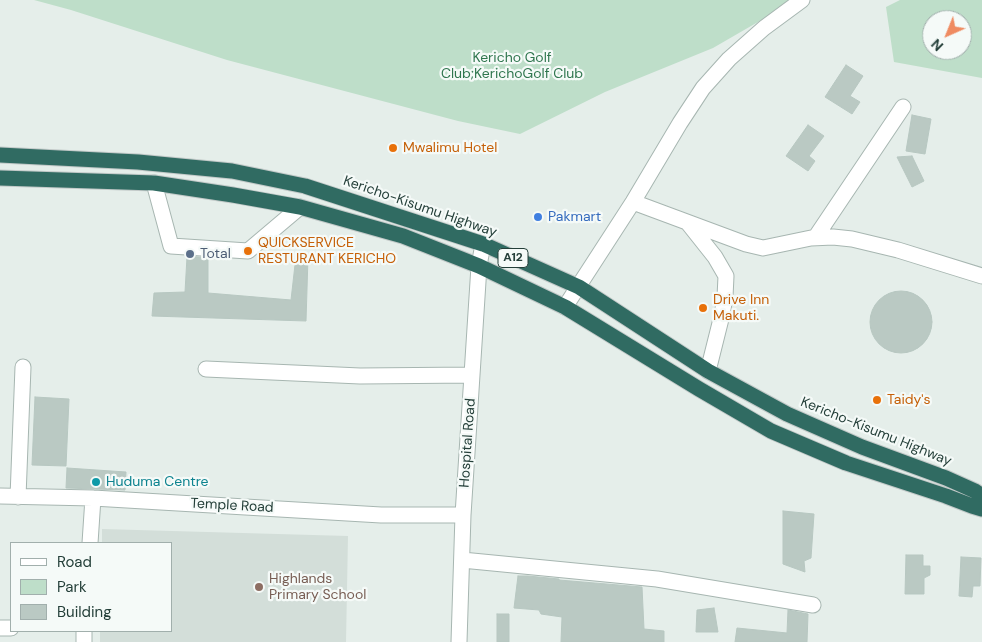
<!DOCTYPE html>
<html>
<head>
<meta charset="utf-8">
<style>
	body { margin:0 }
	#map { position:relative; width:982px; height:642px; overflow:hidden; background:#e5eeea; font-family:"DM Sans",sans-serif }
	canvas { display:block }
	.legend { position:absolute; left:10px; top:542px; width:162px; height:90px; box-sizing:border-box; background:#f5faf8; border:1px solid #a1afac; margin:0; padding:6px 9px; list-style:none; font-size:15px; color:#243f39 }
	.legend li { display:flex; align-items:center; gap:10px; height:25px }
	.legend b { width:25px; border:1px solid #a1afac }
	.north { position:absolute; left:922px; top:10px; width:50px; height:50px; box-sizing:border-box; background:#f5faf8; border:1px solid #a1afac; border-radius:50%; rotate:224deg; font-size:14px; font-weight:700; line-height:20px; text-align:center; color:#243f39 }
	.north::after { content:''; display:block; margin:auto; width:18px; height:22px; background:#ef8b61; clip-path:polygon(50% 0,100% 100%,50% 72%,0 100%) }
</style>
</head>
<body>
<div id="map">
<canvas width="982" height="642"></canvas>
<ul class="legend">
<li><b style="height:6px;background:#fff"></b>Road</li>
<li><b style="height:14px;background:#bedec9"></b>Park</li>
<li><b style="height:14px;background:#bac9c3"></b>Building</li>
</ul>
<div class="north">N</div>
</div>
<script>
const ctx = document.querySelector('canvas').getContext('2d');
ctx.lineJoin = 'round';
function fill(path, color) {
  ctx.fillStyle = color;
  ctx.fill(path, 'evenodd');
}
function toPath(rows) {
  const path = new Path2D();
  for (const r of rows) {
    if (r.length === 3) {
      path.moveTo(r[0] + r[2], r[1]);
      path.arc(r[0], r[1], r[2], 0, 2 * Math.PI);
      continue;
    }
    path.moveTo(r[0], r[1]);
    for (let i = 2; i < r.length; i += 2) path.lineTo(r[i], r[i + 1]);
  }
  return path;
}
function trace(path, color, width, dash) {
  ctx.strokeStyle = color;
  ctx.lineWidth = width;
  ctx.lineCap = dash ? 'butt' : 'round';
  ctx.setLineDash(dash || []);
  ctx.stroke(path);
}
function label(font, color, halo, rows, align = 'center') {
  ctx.font = font + ' "DM Sans",sans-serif';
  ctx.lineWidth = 4.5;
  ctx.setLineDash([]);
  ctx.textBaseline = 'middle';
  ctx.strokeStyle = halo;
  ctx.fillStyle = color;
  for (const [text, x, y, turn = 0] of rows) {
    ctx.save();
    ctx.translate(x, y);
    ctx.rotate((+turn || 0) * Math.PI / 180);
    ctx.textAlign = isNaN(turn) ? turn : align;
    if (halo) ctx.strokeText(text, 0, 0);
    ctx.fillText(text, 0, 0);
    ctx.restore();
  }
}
fill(toPath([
	[102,529,348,536,346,642,100,642,100,631,171,631,171,543,102,543]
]), '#d3ded9');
fill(toPath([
	[34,0,796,0,713,48,605,92,520,134,458,121,227,60,71,10],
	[900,0,982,0,982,78,894,62,886,7],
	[932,20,962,20,962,50,932,50]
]), '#bedec9');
const building = toPath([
	[846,65,863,76,850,96,860,102,852,114,825,97,846,65],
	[912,115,931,119,925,154,906,151,912,115],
	[808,125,824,136,809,156,815,161,808,171,786,156,808,125],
	[912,156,924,181,912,187,897,157,912,156],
	[188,256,208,258,208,293,291,300,296,256,308,257,306,321,152,316,154,293,185,292,187,257,188,256],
	[901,322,31],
	[35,397,69,399,66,466,32,465,35,397],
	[67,468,126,472,125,490,66,488,67,468],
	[783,511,814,514,811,558,804,561,805,572,783,564,783,511],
	[906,555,923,555,923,566,930,566,930,575,924,578,924,594,905,594,906,555],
	[961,557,981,558,980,586,973,586,972,597,959,596,961,557],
	[518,576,528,576,559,579,559,580,642,587,644,629,664,631,664,642,561,642,562,617,541,614,539,610,514,608,518,576],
	[714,608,718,632,696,632,697,610,714,608],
	[788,610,808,614,807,642,735,642,737,628,787,633,788,610],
	[497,614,509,614,509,642,497,642,497,614]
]);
fill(building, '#bac9c3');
trace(building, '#b7c7c1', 1);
const minor = toPath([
	[154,183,171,246,248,251,300,207],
	[633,202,746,244,763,248,811,238,833,237,852,239,898,250,982,276],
	[688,223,715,257,726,276,725,297,722,315,708,371],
	[815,238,903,107],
	[565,307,633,202,680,123,703,88,729,59,764,28,802,0],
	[206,369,360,376,472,375],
	[0,496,93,498,381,515,463,515],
	[18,497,23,367],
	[90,543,93,498],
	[462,560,657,579,813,605],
	[0,628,11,628],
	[84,642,84,631],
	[459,642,463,515,479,266,483,244]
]);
const highway = toPath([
	[0,155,138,162,232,171,305,186,483,244,579,287,708,371,787,414,862,447,946,478,975,491,982,496],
	[0,178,154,183,233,195,300,207,403,236,479,266,565,307,699,389,771,431,846,463,946,496,972,506,982,509]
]);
trace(minor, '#a7b6b1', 17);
trace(highway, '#c2c9c8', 17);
trace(minor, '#fff', 15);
trace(highway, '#306b62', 15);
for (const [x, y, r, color] of [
	[393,148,5,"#e8710a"],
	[538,217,5,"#3f7fe0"],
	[248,251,5,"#e8710a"],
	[190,254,5,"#5c6f8a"],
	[703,308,5,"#e8710a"],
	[877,400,5,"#e8710a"],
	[96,482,5,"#0f9aa8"],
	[259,587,5,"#8d6e63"]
]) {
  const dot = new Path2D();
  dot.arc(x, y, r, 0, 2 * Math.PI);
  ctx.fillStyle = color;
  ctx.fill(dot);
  trace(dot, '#f5faf8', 2);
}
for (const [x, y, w] of [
	[513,258,30]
]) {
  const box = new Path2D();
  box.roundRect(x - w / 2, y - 9.5, w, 19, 4);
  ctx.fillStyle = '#f5faf8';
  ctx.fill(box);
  trace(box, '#243f39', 1);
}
label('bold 12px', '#243f39', null, [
	["A12",513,258]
]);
label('14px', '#2f764e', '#f5faf8', [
	["Kericho Golf",512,58],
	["Club;KerichoGolf Club",512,74]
]);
label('14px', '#c56008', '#f5faf8', [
	["Mwalimu Hotel",403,148],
	["QUICKSERVICE",258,243],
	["RESTURANT KERICHO",258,259],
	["Drive Inn",713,300],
	["Makuti.",713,316],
	["Taidy's",887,400]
], 'left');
label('14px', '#243f39', '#f5faf8', [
	["Kericho-Kisumu Highway",420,207,19],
	["Kericho-Kisumu Highway",876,432,22],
	["Hospital Road",468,443,-86],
	["Temple Road",232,506,3]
]);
label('14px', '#366cbe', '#f5faf8', [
	["Pakmart",548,217]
], 'left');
label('14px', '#4e5e75', '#f5faf8', [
	["Total",200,254]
], 'left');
label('14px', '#0d838f', '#f5faf8', [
	["Huduma Centre",106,482]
], 'left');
label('14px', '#785e54', '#f5faf8', [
	["Highlands",269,579],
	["Primary School",269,595]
], 'left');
</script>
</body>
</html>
